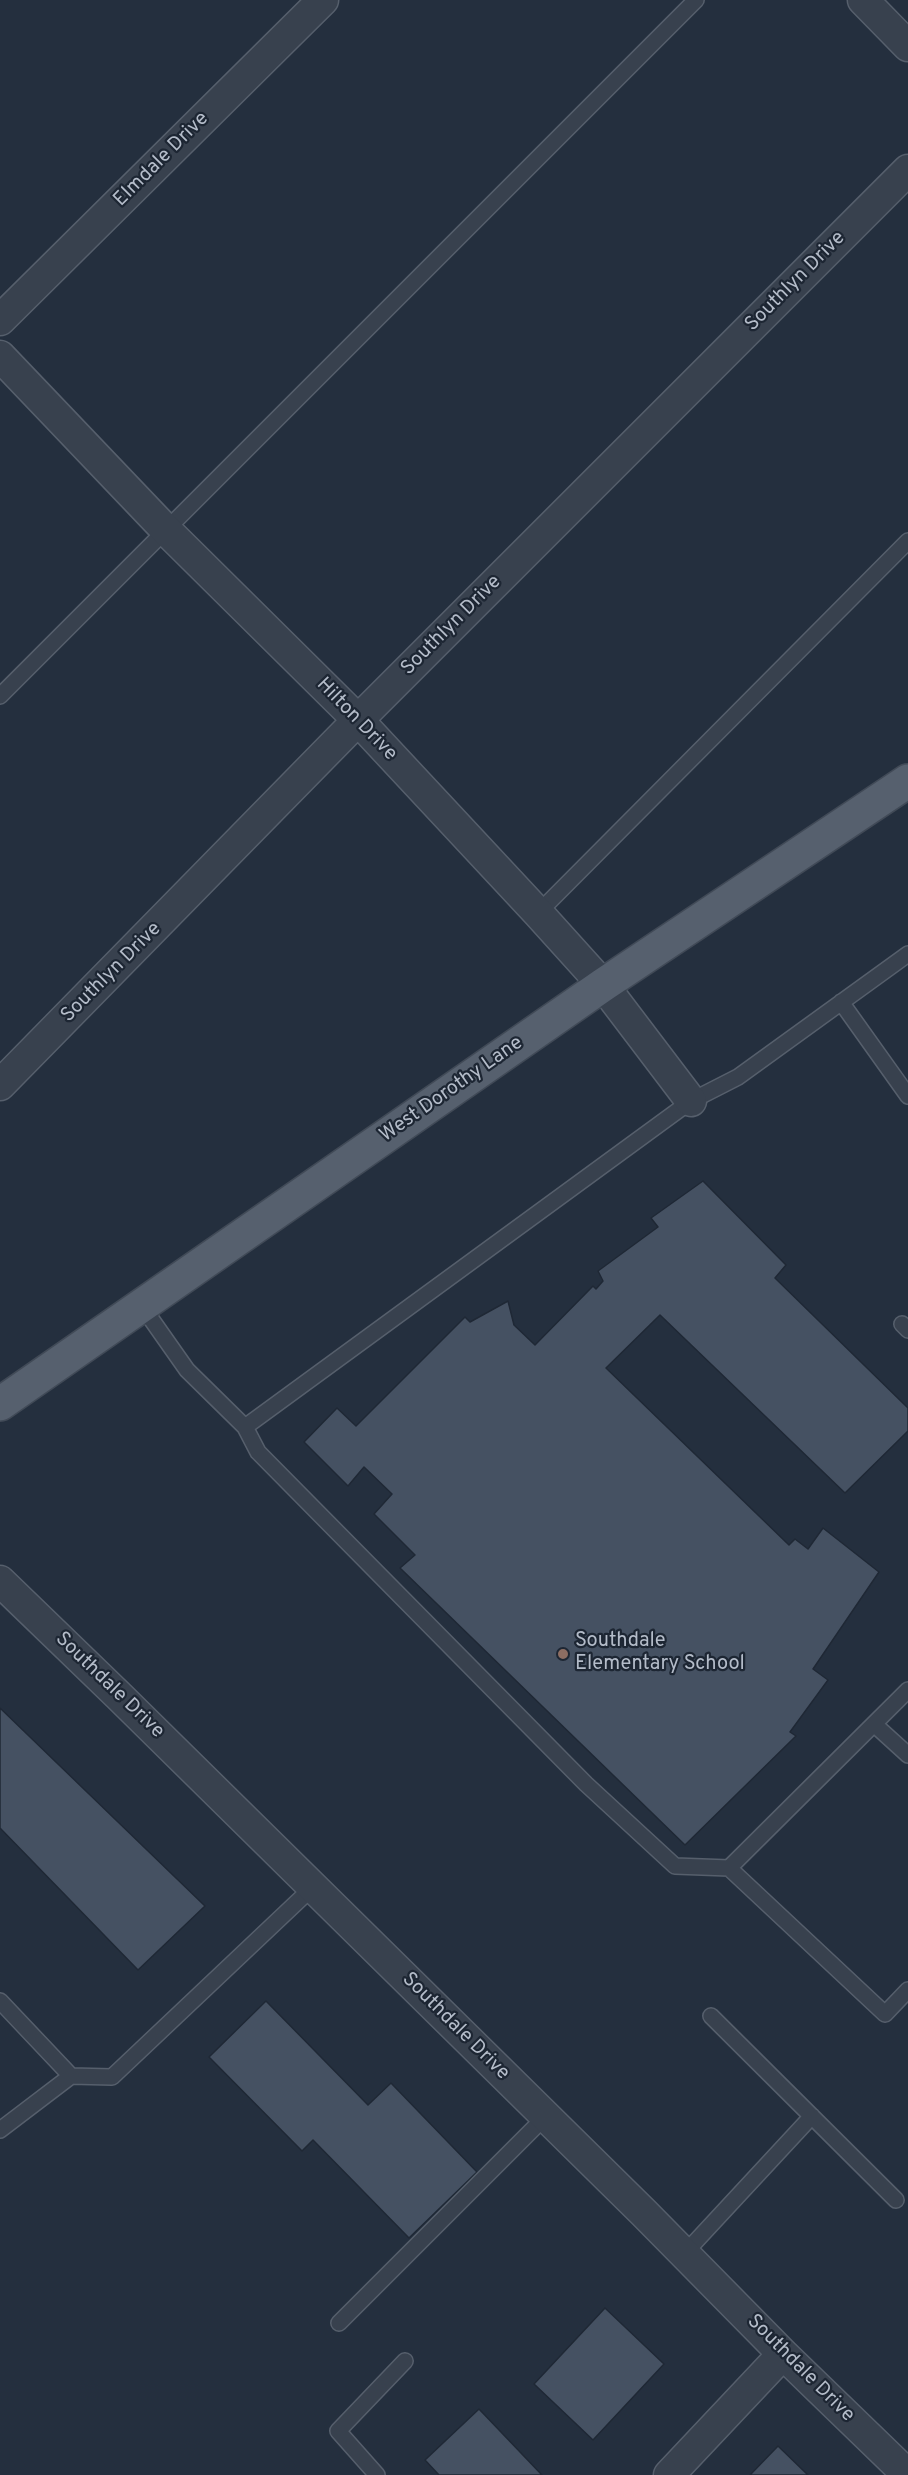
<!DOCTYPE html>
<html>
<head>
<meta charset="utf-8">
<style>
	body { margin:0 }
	canvas { display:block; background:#242f3e }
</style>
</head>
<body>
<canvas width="908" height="2475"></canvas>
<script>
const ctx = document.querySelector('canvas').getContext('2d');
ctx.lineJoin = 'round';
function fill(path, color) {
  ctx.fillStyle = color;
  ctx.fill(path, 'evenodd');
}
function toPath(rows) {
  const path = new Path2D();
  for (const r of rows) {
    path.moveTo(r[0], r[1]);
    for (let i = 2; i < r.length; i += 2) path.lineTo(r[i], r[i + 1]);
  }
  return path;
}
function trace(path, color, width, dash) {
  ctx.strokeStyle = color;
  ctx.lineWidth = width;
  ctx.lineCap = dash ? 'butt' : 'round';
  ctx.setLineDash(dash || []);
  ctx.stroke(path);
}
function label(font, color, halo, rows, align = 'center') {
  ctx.font = font + ' Overpass,sans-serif';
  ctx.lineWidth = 4.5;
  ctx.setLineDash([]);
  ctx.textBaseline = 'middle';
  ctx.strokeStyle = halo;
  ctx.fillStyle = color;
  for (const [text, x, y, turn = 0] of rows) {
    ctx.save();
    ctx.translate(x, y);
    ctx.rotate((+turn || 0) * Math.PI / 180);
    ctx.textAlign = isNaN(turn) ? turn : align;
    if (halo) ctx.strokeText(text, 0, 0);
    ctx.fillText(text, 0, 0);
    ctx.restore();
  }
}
const building = toPath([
	[703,1181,786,1265,775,1278,908,1408,908,1431,845,1493,660,1315,606,1368,789,1545,795,1539,808,1549,823,1528,879,1572,813,1669,828,1680,790,1732,796,1736,685,1845,400,1568,415,1555,374,1514,392,1494,364,1467,348,1486,304,1442,337,1408,356,1426,465,1317,470,1322,508,1301,514,1325,535,1345,593,1286,596,1289,603,1281,598,1271,658,1227,651,1218,703,1181],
	[0,1708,205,1906,138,1970,0,1828,0,1708],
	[266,2001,368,2105,391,2083,477,2172,409,2238,313,2140,302,2151,209,2057,266,2001],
	[605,2308,664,2364,593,2440,534,2384,605,2308],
	[479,2409,542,2475,439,2475,425,2460,479,2409],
	[778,2446,808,2475,750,2475,778,2446]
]);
fill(building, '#455162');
trace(building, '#1f2835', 1.5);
const service = toPath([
	[0,696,696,0],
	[538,913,908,541],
	[841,1002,908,1096],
	[142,1306,187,1370,245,1427,258,1452,586,1784,675,1866,729,1868,885,2014,908,1990],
	[902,1324,908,1330],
	[245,1427,691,1101,738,1077,908,954],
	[875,1725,908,1755],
	[729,1868,908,1690],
	[0,2001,71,2076],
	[711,2016,896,2200],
	[0,2130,71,2076,112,2077,313,1887],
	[684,2254,812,2116],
	[339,2323,546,2116],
	[377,2475,338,2431,405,2361]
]);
const minor = toPath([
	[863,0,908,46],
	[0,320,323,0],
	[0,356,165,529,358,720,538,913,603,985,691,1101],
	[0,1085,358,720,908,170],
	[0,1581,119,1696,644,2213,783,2354,908,2475],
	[669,2475,783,2354]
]);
const primary = toPath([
	[0,1404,603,985,908,781]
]);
trace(service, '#565f6c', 18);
trace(minor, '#565f6c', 33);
trace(primary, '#414a57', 36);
trace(service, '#38414e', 15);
trace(minor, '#38414e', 30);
trace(primary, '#56606e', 33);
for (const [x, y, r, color] of [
	[563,1654,6,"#8d6e63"]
]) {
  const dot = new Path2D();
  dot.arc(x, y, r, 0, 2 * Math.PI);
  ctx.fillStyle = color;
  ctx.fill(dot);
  trace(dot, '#1d2633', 2);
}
label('20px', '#b4bcc9', '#1d2633', [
	["Elmdale Drive",162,160,-45],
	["Southlyn Drive",796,282,-45],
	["Southlyn Drive",452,626,-45],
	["Hilton Drive",356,720,46],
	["Southlyn Drive",112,973,-45],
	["West Dorothy Lane",452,1090,-35],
	["Southdale Drive",109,1686,44],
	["Southdale Drive",455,2027,45],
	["Southdale Drive",800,2369,45]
]);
label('20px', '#b4bcc9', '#1d2633', [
	["Southdale",575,1642],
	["Elementary School",575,1665]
], 'left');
</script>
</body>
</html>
